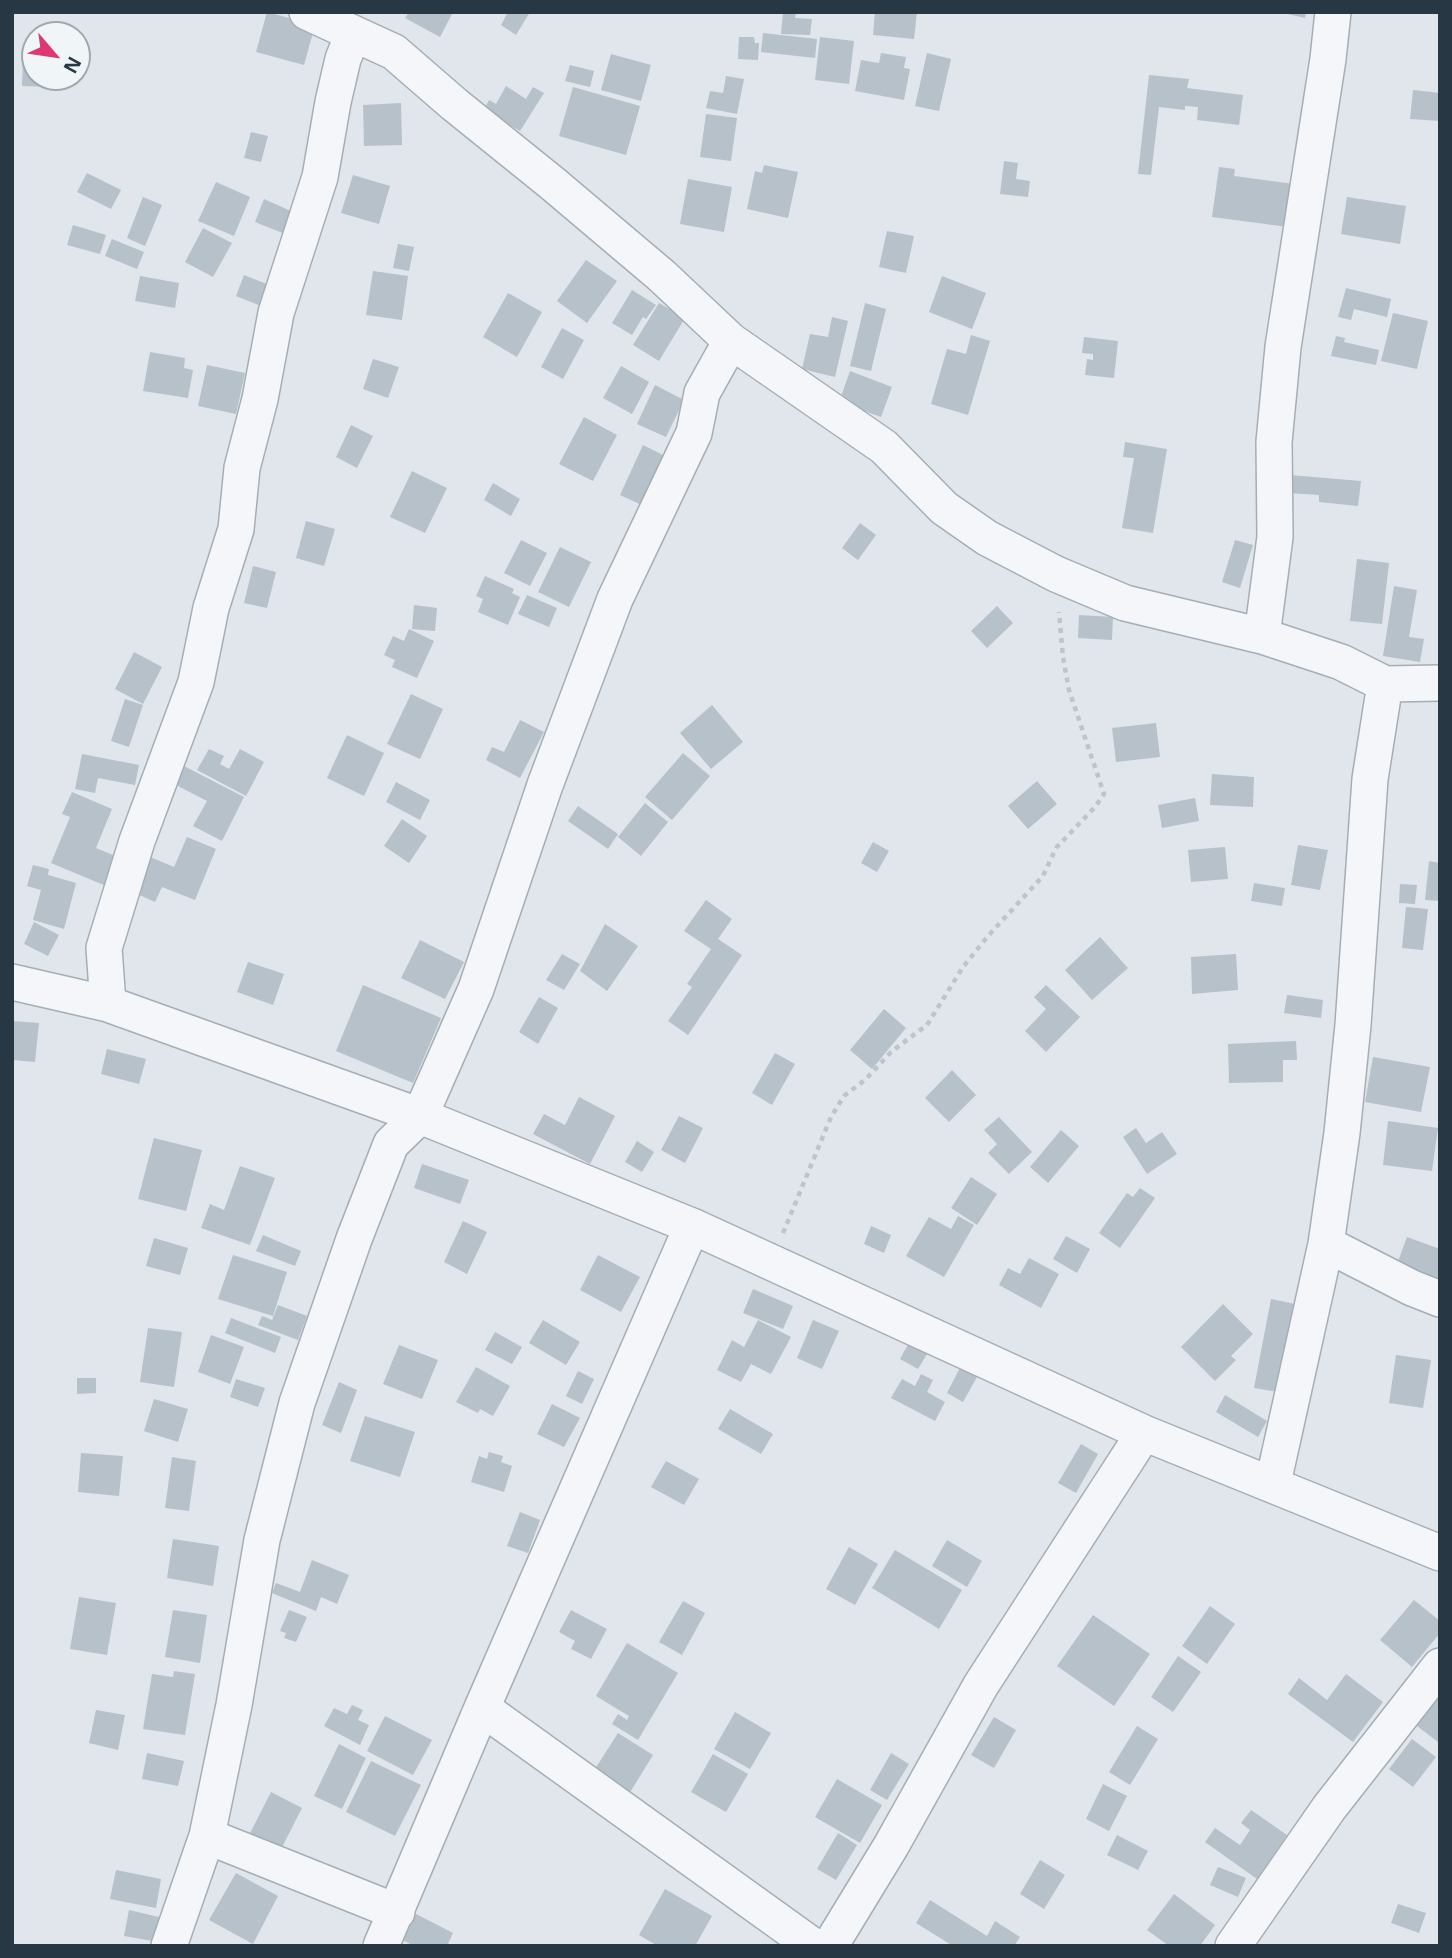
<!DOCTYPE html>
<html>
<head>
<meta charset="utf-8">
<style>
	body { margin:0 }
	#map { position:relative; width:1452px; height:1958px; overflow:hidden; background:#e0e6eb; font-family:"Noto Sans",sans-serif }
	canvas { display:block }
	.frame { position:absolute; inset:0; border:14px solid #273744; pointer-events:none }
	.north { position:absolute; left:21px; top:21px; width:70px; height:70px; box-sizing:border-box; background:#f0f5f8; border:2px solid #a0a9b0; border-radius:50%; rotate:119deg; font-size:19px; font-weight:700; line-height:28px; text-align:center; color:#273744 }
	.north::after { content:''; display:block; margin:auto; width:24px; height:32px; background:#dd3871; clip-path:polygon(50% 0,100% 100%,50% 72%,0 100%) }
</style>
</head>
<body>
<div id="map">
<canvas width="1452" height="1958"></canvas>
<div class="frame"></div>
<div class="north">N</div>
</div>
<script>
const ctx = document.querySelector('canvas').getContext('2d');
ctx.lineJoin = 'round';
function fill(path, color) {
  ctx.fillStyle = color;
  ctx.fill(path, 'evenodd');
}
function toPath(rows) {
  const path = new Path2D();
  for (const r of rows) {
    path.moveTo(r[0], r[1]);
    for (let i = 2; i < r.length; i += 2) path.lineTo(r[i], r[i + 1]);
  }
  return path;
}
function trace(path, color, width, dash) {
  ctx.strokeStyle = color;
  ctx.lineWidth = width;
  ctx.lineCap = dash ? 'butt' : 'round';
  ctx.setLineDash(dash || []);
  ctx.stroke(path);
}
fill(toPath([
	[267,12,315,25,304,65,256,52],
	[409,12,453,12,440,37,405,18],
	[508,12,530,12,516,35,501,25],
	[783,12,796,12,795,18,812,19,810,35,781,34],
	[875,12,917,12,914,39,873,35],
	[1279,12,1306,12,1305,18],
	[763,33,817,39,815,58,761,52],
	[739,37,754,37,755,43,759,43,758,60,738,59],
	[820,37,854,41,849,84,815,80],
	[881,53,906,57,904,68,910,69,904,100,855,91,861,60,879,63],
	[927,53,951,59,939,111,915,106],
	[611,54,651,65,641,101,601,90],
	[23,61,35,62,35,77,51,77,50,87,22,86],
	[570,65,594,71,590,87,565,81],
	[1149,75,1189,79,1187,88,1243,95,1239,125,1197,120,1198,107,1185,106,1185,110,1159,107,1151,175,1138,174],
	[726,76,744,79,737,114,706,108,710,91,723,93],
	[506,86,526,99,533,87,544,93,520,131,484,110,489,100,496,104],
	[573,87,640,106,626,155,559,136],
	[1413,90,1440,93,1440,121,1410,119],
	[401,103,402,145,364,146,363,105],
	[706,114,737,118,731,161,700,157],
	[251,132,268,136,261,162,244,158],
	[1004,161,1018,163,1016,179,1030,181,1028,197,1000,194],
	[764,165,798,172,788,218,747,209,755,171,762,173],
	[1219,167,1235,169,1234,176,1294,184,1288,227,1212,217],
	[87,173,121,190,111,209,77,192],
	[353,175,390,186,379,224,341,213],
	[688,179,732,187,724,232,680,224],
	[216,182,250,197,234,236,198,221],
	[143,197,162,205,145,246,127,238],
	[1347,197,1406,206,1400,244,1341,234],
	[264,199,293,212,285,234,255,222],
	[73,225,106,235,100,254,67,245],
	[203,228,232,243,213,277,185,262],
	[887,231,914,236,906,273,879,267],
	[112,239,144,252,137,269,105,256],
	[398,244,414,247,409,271,393,268],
	[586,260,617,281,587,323,557,301],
	[373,271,408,276,402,320,366,315],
	[244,275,274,287,266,308,236,296],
	[140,276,179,283,175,308,135,301],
	[942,276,986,293,972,329,929,312],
	[1346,288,1391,299,1387,317,1354,309,1351,320,1338,317],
	[632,290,656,305,646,319,643,317,632,335,612,323],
	[508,293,542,312,517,357,483,337],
	[659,303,685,318,659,361,633,345],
	[865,303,886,309,871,371,850,366],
	[1393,313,1428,321,1417,369,1381,361],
	[832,317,848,321,835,377,802,369,810,334,828,337],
	[562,328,584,340,563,379,541,367],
	[971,335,990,341,968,415,931,404,947,349,966,354],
	[1336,336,1345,338,1344,342,1379,350,1376,365,1331,356],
	[1084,337,1118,341,1114,378,1085,375,1087,359,1093,360,1093,354,1082,353],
	[150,352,185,358,184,368,193,370,188,398,143,391],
	[373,359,399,367,388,398,363,389],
	[207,365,245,373,236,414,198,406],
	[621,366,649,382,632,414,603,398],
	[850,371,892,387,881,417,839,402],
	[655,385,684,400,666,437,637,424],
	[584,417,617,435,593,481,559,464],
	[351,425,373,436,357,468,336,457],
	[1125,442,1167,449,1153,533,1122,528,1134,458,1123,457],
	[643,445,667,457,644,506,620,495],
	[412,471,447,488,425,533,390,517],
	[1290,475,1361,481,1358,506,1319,502,1319,495,1288,493],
	[493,483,520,499,511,516,484,500],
	[306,521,335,529,324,566,296,558],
	[860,523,876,535,858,560,842,548],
	[521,540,547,553,530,586,504,573],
	[1235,540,1253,545,1240,588,1222,582],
	[560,547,591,562,569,607,538,592],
	[1357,559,1389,563,1382,624,1350,621],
	[253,566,276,572,267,608,244,603],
	[485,576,514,589,512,593,520,597,508,625,478,612,483,599,476,596],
	[1394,586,1417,590,1409,637,1424,639,1420,662,1383,656],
	[527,595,557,608,549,627,518,614],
	[414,605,437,608,435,631,412,629],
	[997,606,1013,623,987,648,971,631],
	[1079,615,1113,617,1112,640,1078,638],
	[409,629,434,641,417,678,392,667,395,660,384,655,393,636,404,641],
	[134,652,162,667,143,704,115,689],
	[411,694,443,709,420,759,387,744],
	[125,699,143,705,129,747,111,741],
	[712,705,743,742,711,769,680,733],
	[520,720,544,732,520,778,486,760,492,747,504,752],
	[1156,723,1160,757,1116,762,1112,728],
	[347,735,384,753,364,796,327,778],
	[209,749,224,756,220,764,229,769,240,749,264,762,246,796,197,770],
	[683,753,710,776,672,820,645,797],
	[82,754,139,765,135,785,98,778,95,793,75,789],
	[184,766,244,797,222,841,193,826,207,801,174,784],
	[1212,774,1254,777,1253,807,1210,805],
	[1037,781,1057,804,1028,829,1008,806],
	[396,782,430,800,420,820,386,802],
	[72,792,112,809,96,848,118,857,106,886,51,863,70,817,62,814],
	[1195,798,1199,821,1162,828,1158,805],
	[645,803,668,822,641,856,618,837],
	[578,806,618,834,608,849,568,821],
	[402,819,427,836,409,863,384,846],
	[187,837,216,849,195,900,162,887,155,902,135,893,150,857,174,867],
	[873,842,889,851,877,872,861,863],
	[1298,845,1328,850,1320,890,1291,885],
	[1225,847,1228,879,1191,882,1188,850],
	[1429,861,1440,863,1440,901,1425,900],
	[33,865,49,869,48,875,76,883,64,929,33,920,41,890,27,886],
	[1254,883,1285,888,1282,906,1251,901],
	[1400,884,1417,885,1415,904,1399,903],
	[706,900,732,919,718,939,742,955,688,1035,668,1021,692,987,687,984,711,949,684,931],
	[1406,907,1428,909,1423,950,1402,948],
	[34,922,59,935,48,956,24,944],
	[605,924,638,946,607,991,580,971],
	[1100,937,1128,968,1092,1000,1065,970],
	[420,940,464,962,445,999,401,978],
	[562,954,580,964,564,990,546,980],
	[1236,954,1238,990,1192,994,1191,957],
	[248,962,284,974,273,1005,237,992],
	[363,985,441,1018,413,1083,336,1051],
	[1046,985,1080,1017,1046,1052,1025,1031,1046,1009,1034,997],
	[1287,995,1323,1000,1321,1018,1284,1013],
	[539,997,558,1008,538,1044,519,1032],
	[884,1009,906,1028,872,1069,850,1050],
	[12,1021,39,1023,35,1062,12,1060],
	[1296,1041,1297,1060,1283,1060,1283,1082,1229,1083,1228,1044],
	[107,1049,146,1059,139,1084,101,1074],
	[775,1053,795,1064,772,1105,752,1093],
	[1373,1057,1430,1067,1421,1112,1365,1102],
	[952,1070,976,1095,949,1122,925,1098],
	[579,1097,615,1116,590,1164,533,1134,544,1114,565,1125],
	[679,1116,703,1128,685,1163,661,1150],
	[999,1117,1032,1152,1009,1174,988,1153,997,1144,984,1130],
	[1388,1121,1438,1128,1432,1171,1383,1165],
	[1136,1128,1146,1143,1162,1132,1177,1154,1147,1174,1123,1137],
	[1061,1130,1079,1146,1048,1183,1030,1167],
	[154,1138,202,1150,186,1211,138,1199],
	[637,1141,654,1152,642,1172,625,1162],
	[422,1164,469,1180,460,1204,414,1188],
	[240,1166,275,1178,250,1245,201,1228,210,1204,224,1210],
	[971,1177,997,1194,977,1225,951,1208],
	[1140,1188,1155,1198,1120,1248,1099,1233,1127,1193,1133,1197],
	[958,1216,974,1225,944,1277,906,1256,929,1217,951,1229],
	[463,1221,487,1232,467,1274,444,1262],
	[871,1226,891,1235,884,1253,864,1244],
	[263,1235,301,1251,295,1266,256,1251],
	[1066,1236,1090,1249,1077,1273,1053,1259],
	[1407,1237,1440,1249,1440,1282,1396,1267],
	[154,1238,188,1248,180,1275,146,1266],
	[233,1255,287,1272,273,1316,218,1299],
	[598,1255,640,1277,621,1312,580,1290],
	[1029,1258,1059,1274,1041,1308,999,1285,1008,1268,1020,1274],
	[753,1289,793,1306,783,1329,743,1313],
	[1271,1299,1295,1304,1278,1392,1254,1388],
	[1223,1304,1253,1334,1231,1356,1236,1360,1215,1381,1181,1347],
	[278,1305,307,1316,298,1340,258,1325,262,1316,272,1320],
	[231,1318,281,1337,275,1353,225,1333],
	[543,1320,580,1342,566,1365,529,1343],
	[758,1320,791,1337,771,1374,751,1364,741,1382,717,1370,732,1340,744,1347],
	[813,1320,839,1331,822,1369,797,1358],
	[148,1328,182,1332,174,1387,140,1382],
	[495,1332,522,1347,512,1364,485,1350],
	[211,1335,244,1347,230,1384,198,1372],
	[911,1339,930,1349,918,1369,900,1359],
	[399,1345,438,1360,422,1399,383,1384],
	[1396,1355,1431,1360,1423,1408,1389,1403],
	[964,1360,981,1370,963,1402,947,1393],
	[476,1367,510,1386,493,1416,480,1409,478,1413,456,1402],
	[578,1371,594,1379,582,1404,566,1396],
	[921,1374,933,1380,927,1392,945,1402,935,1421,891,1398,902,1379,915,1386],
	[77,1378,96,1378,96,1393,77,1394],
	[236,1379,265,1388,258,1407,230,1397],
	[339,1382,357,1390,341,1433,322,1425],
	[1225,1395,1267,1421,1258,1437,1216,1412],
	[154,1399,188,1409,178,1442,144,1431],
	[552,1404,580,1418,564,1447,537,1434],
	[730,1409,773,1434,761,1454,718,1429],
	[365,1416,415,1432,400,1477,350,1461],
	[1081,1444,1098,1454,1076,1493,1058,1483],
	[489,1452,503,1456,501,1462,512,1466,504,1492,471,1482,479,1456,487,1459],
	[81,1453,123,1456,119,1496,78,1492],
	[172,1457,196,1461,189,1511,165,1508],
	[666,1461,699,1479,684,1505,651,1487],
	[520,1512,540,1520,528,1553,507,1546],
	[173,1539,219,1546,213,1586,167,1578],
	[947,1540,982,1561,967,1587,932,1566],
	[849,1547,878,1564,855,1605,826,1589],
	[895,1550,962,1590,939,1629,872,1588],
	[312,1560,349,1575,337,1604,321,1597,316,1611,272,1593,276,1583,300,1592],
	[79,1597,116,1603,107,1655,70,1649],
	[1414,1600,1440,1621,1440,1633,1412,1667,1380,1640],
	[683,1601,705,1613,682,1655,659,1642],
	[1210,1606,1235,1624,1207,1664,1182,1646],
	[173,1610,207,1615,200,1663,165,1657],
	[289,1610,307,1617,296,1642,284,1638,286,1633,280,1631],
	[571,1610,607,1629,591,1659,571,1649,575,1641,559,1632],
	[1093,1615,1150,1654,1114,1706,1057,1666],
	[627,1643,678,1673,638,1740,612,1724,618,1714,627,1720,629,1716,596,1696],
	[1178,1656,1201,1672,1173,1712,1151,1697],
	[174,1671,195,1674,185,1735,143,1729,152,1674,173,1677],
	[1346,1674,1383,1702,1353,1742,1288,1694,1299,1678,1327,1700],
	[1440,1694,1440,1739,1438,1742,1417,1726],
	[352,1705,363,1710,358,1720,369,1725,360,1745,324,1726,334,1708,347,1714],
	[96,1710,125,1715,118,1750,89,1743],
	[735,1712,771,1733,750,1769,714,1749],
	[385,1716,432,1740,413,1775,367,1751],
	[994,1717,1016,1730,994,1768,971,1755],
	[1137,1726,1158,1739,1130,1785,1109,1772],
	[618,1733,653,1755,629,1794,593,1772],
	[1412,1739,1436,1757,1413,1787,1389,1769],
	[339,1744,366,1758,342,1809,314,1796],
	[147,1753,184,1761,178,1786,142,1779],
	[891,1753,909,1764,887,1800,870,1790],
	[713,1754,748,1774,726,1812,691,1792],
	[371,1761,421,1785,395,1836,346,1812],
	[837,1779,882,1805,860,1843,815,1817],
	[1103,1784,1127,1796,1109,1831,1086,1819],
	[271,1792,302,1808,278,1855,247,1839],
	[1251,1810,1287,1835,1257,1879,1205,1842,1215,1828,1240,1845,1250,1830,1241,1823],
	[838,1833,857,1845,836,1880,817,1869],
	[1117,1835,1148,1851,1138,1870,1107,1855],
	[1040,1860,1065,1875,1044,1909,1020,1894],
	[1218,1867,1246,1878,1238,1897,1210,1885],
	[116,1870,161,1879,156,1908,110,1899],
	[236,1873,278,1896,253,1944,209,1920],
	[665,1889,712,1916,695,1946,658,1946,639,1935],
	[1174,1894,1215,1925,1200,1946,1169,1946,1147,1930],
	[930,1900,987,1936,995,1921,1020,1937,1014,1946,953,1946,916,1923],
	[1398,1904,1426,1913,1419,1933,1391,1923],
	[129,1910,163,1918,158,1942,124,1936],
	[416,1914,453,1933,447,1946,414,1946,403,1940]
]), '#b7c1c9');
const minor = toPath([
	[307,12,394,52,454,104,552,183,662,276,731,341,884,447,944,508,987,538,1056,574,1125,603,1262,636,1341,662,1385,684,1440,683],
	[1262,636,1275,537,1274,442,1283,347,1328,59,1333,12],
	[12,982,108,1004,420,1116,692,1226,1144,1433,1440,1553],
	[108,1004,104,948,137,841,196,682,211,608,236,529,242,468,260,399,276,313,320,177,333,102,343,59,353,34],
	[1326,1244,1412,1288,1440,1299],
	[1273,1483,1326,1244,1342,1133,1353,1025,1370,779,1385,684],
	[482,1708,813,1946],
	[207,1836,397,1912],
	[169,1946,207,1836,234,1705,262,1540,297,1403,354,1239,391,1144,420,1116,476,989,545,785,615,599,694,433,702,393,731,341],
	[381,1946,482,1708,692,1226],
	[830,1946,891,1846,981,1685,1144,1433],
	[1233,1946,1329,1808,1440,1666]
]);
trace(minor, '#a5aeb6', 38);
trace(toPath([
	[783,1233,831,1117,844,1096,866,1079,891,1052,927,1025,963,967,988,936,1043,876,1056,848,1095,807,1104,794,1069,690,1063,657,1059,612]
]), '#bfc4ca', 4.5, [5, 5]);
trace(minor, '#f4f6f9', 35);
</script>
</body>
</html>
